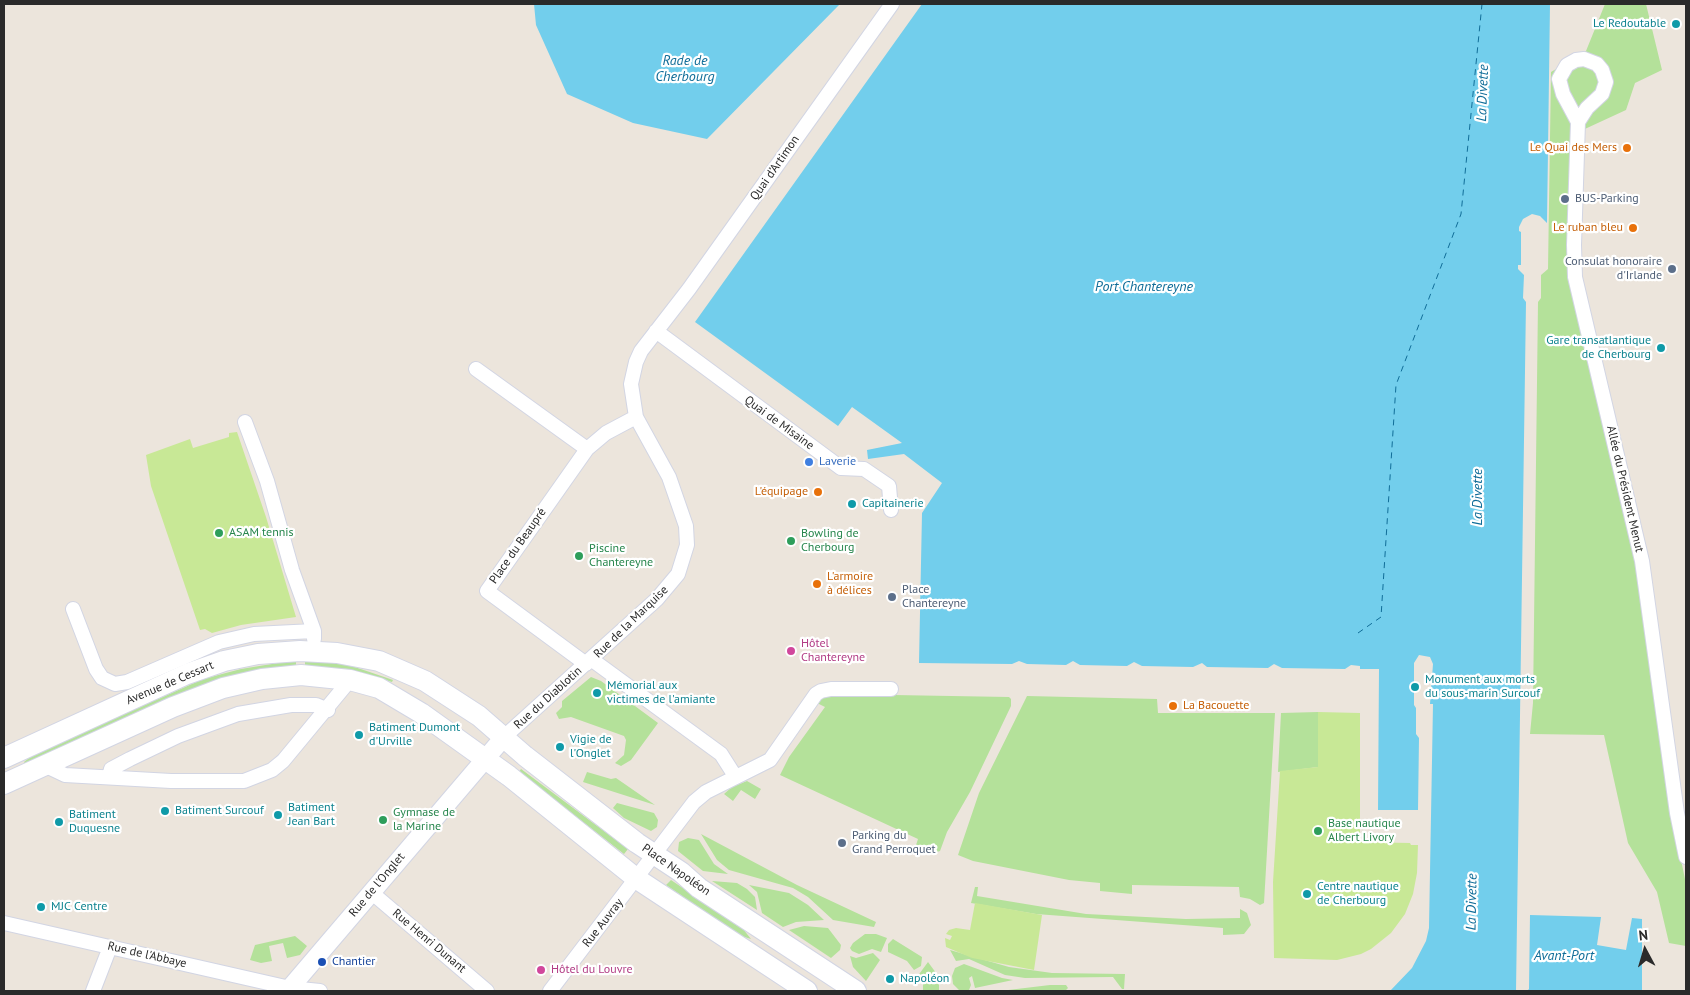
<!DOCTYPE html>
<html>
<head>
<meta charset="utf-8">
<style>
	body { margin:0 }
	#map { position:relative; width:1690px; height:995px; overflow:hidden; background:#ece5dc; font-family:"PT Sans",sans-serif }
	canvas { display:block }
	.frame { position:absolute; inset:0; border:5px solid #2a2a2a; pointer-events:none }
	.north { position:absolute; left:1620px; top:925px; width:50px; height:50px; -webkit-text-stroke:4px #fff; paint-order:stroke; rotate:354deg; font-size:14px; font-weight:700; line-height:20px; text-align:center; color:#2a2a2a }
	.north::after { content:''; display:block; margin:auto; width:18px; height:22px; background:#2a2a2a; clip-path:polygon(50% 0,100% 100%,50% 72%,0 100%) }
</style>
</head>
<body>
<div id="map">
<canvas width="1690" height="995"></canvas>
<div class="frame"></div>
<div class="north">N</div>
</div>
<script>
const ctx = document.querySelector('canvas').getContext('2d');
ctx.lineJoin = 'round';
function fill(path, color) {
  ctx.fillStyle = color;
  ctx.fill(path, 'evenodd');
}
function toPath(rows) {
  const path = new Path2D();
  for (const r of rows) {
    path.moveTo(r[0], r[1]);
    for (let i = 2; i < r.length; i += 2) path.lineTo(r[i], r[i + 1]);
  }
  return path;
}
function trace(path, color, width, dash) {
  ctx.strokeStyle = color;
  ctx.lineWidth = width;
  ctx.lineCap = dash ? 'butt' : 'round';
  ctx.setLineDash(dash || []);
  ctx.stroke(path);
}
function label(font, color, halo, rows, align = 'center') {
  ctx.font = font + ' "PT Sans",sans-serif';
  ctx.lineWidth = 4.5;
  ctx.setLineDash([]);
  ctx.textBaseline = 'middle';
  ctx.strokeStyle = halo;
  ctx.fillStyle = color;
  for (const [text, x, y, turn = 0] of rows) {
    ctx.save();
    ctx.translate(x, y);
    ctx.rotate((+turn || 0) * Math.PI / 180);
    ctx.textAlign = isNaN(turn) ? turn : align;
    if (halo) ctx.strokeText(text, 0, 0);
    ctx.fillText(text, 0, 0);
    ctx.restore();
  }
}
fill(toPath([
	[1605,4,1646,4,1662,70,1635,83,1626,110,1574,134,1570,268,1640,580,1666,787,1686,884,1686,946,1669,943,1657,892,1628,843,1604,735,1530,734,1533,703,1538,302,1541,298,1541,275,1548,269,1551,72,1586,51],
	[296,660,296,666,37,759,25,764,24,762,34,754,203,679,241,669],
	[305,661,346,664,393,680,392,682,348,669,305,666],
	[591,677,601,681,658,723,631,760,621,766,615,763,624,755,626,740,624,736,571,717,559,719,556,713,562,707,562,701],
	[836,694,1009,697,1011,699,1011,706,970,792,947,832,940,851,931,854,915,848,918,839,780,775,789,757,825,707,817,703,824,697],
	[1027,696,1157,699,1158,713,1275,713,1264,903,1260,905,1250,899,1240,897,1239,887,1132,885,1132,894,1100,891,1100,883,1069,880,973,861,958,855,979,793],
	[1318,712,1318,767,1278,772,1281,713],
	[521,769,628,849,624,854,519,772],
	[587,772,611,779,616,778,655,805,583,782],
	[747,781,761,789,755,799,741,790,733,801,724,794,732,787],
	[617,803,654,813,658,820,657,827,651,831,624,818,613,808],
	[701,834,797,885,876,922,874,927,833,920,808,897,793,888,729,870,717,860],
	[688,838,699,840,714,864,728,874,703,871,678,851,679,842],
	[671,880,743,929,751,939,738,935,666,885],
	[712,881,737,883,747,889,755,897,757,910],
	[749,885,789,893,808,905,824,920,796,922,783,927,762,913,757,892],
	[975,887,978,887,977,896,1086,914,1186,919,1240,918,1240,909,1247,913,1251,925,1244,934,1223,935,1223,928,1036,914,971,903],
	[804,926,828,928,841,945,840,950,831,958,789,930],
	[865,934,876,934,887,938,881,952,872,949,859,954,852,951,850,948,853,943],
	[295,936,307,946,300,955,287,958,283,943,269,946,272,961,261,963,250,960,255,945],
	[893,939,922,957,921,966,914,970,907,961,888,952,888,944],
	[950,950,1009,967,1052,973,1125,974,1124,989,1122,989,1113,977,1025,978,1005,975,969,959,956,961],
	[873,953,880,960,866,981,853,967,850,956,856,958],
	[928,962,939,977,939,991,923,991,923,981,917,977],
	[964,964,1002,978,1013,980,975,988,972,976,969,978,971,985,969,990,959,990,953,984,952,976,955,968],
	[1050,985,1066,985,1068,988,1065,991,1000,991]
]), '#b4e19a');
fill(toPath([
	[237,432,266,517,296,617,241,625,212,633,205,629,200,630,151,486,146,455,190,439,193,448,229,437,229,433],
	[1318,712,1360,713,1360,842,1410,843,1411,845,1418,845,1417,873,1413,894,1405,914,1391,933,1371,949,1361,954,1337,960,1274,958,1273,882,1280,771,1318,767],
	[975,903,1042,915,1034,970,972,958,946,947,945,938,950,940,952,936,946,934,949,930,956,928,970,930]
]), '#c8e896');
fill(toPath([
	[534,4,840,4,707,139,633,123,567,94,536,25],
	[922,4,1550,4,1547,223,1540,216,1532,214,1523,219,1519,227,1519,231,1521,232,1521,265,1518,265,1518,269,1524,275,1523,298,1526,302,1516,991,1390,991,1412,968,1426,941,1429,928,1433,704,1430,704,1433,664,1430,657,1419,655,1414,663,1414,705,1416,708,1416,734,1419,738,1418,810,1378,810,1379,669,1360,669,1360,666,1351,665,1345,669,1282,668,1274,664,1268,668,1207,667,1202,663,1193,667,1142,666,1134,662,1127,666,1080,665,1073,661,1066,665,1027,664,1019,661,1012,664,919,663,922,513,942,483,904,454,868,459,867,450,902,443,852,407,838,426,695,322],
	[1530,915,1601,917,1597,945,1626,950,1632,918,1642,919,1642,991,1527,991,1529,989]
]), '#72ceec');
trace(toPath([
	[1358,633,1381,617,1396,385,1461,214,1482,4]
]), '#106d98', 1, [6, 5]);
const minor = toPath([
	[1584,59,1597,64,1602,70,1606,82,1602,94,1587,108,1578,122,1563,94,1559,79,1567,65,1576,60,1584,59],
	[1578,122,1574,245,1575,277,1642,561,1677,813,1686,857],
	[656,331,841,468,864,469,889,486,891,510],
	[476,369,587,449],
	[245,422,267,481,292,570,314,631,314,639],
	[73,609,96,669,102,678,115,684,127,682,219,642,254,634,314,631],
	[591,659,721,754,735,776],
	[586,664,487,591,587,449,606,433,636,417],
	[504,737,657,599,678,574,687,545,686,526,669,477,636,417,631,384,636,362,641,351,689,289,892,4],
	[44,765,65,775,171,781,244,781,272,770,283,761,350,680],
	[109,777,111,769,130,759,178,736,238,714,291,705,316,705,328,710],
	[371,892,487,991],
	[4,923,290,988,320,991],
	[93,991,110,947],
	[550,991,694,802,706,792,770,760,816,694,821,691,831,689,891,689]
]);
const tertiary = toPath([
	[291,991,290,988,504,737]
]);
const secondary = toPath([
	[4,758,187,674,224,661,258,654,300,651,337,653,379,661,425,681,479,716,525,756,637,843,681,872,699,888,856,991],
	[4,784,173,707,223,688,262,679,301,675,350,680,379,688,421,713,509,776,637,879,807,991]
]);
trace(minor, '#d2d5e3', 16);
trace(tertiary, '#d2d5e3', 20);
trace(secondary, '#d2d5e3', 22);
trace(minor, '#fff', 14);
trace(tertiary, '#fff', 18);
trace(secondary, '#fff', 20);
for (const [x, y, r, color] of [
	[1676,24,5,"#0f9aa8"],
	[1627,148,5,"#e8710a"],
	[1565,199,5,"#5c6f8a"],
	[1633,228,5,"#e8710a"],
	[1672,269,5,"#5c6f8a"],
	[1661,348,5,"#0f9aa8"],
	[809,462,5,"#3f7fe0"],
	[818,492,5,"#e8710a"],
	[852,504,5,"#0f9aa8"],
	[219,533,5,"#2e9e5b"],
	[791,541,5,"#2e9e5b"],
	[579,556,5,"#2e9e5b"],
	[817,584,5,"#e8710a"],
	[892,597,5,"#5c6f8a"],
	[791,651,5,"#d1479c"],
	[1415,687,5,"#0f9aa8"],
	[597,693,5,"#0f9aa8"],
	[1173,706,5,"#e8710a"],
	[359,735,5,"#0f9aa8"],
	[560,747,5,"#0f9aa8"],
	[165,811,5,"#0f9aa8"],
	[278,815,5,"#0f9aa8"],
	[383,820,5,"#2e9e5b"],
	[59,822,5,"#0f9aa8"],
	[1318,831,5,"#2e9e5b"],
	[842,843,5,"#5c6f8a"],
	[1307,894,5,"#0f9aa8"],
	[41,907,5,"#0f9aa8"],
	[322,962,5,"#1a4fb4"],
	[541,970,5,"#d1479c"],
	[890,979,5,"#0f9aa8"]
]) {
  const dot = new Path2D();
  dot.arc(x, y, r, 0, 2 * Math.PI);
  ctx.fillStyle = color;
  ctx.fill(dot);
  trace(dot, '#fff', 2);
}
label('12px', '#0d838f', '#fff', [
	["Le Redoutable",1666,24,"right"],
	["Gare transatlantique",1651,341,"right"],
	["de Cherbourg",1651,355,"right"],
	["Capitainerie",862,504],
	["Monument aux morts",1425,680],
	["du sous-marin Surcouf",1425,694],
	["Mémorial aux",607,686],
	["victimes de l'amiante",607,700],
	["Batiment Dumont",369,728],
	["d'Urville",369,742],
	["Vigie de",570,740],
	["l'Onglet",570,754],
	["Batiment",288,808],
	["Jean Bart",288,822],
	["Batiment Surcouf",175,811],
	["Batiment",69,815],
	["Duquesne",69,829],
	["Centre nautique",1317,887],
	["de Cherbourg",1317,901],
	["MJC Centre",51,907],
	["Napoléon",900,979]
], 'left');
label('12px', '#c56008', '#fff', [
	["Le Quai des Mers",1617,148],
	["Le ruban bleu",1623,228],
	["L'équipage",808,492],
	["L'armoire",827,577,"left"],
	["à délices",827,591,"left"],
	["La Bacouette",1183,706,"left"]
], 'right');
label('12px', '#2a2a2a', '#fff', [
	["Quai d’Artimon",775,168,-55],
	["Quai de Misaine",779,423,36],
	["Allée du Président Menut",1625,489,77],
	["Place du Beaupré",518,546,-55],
	["Rue de la Marquise",631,622,-44],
	["Avenue de Cessart",170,683,-23],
	["Rue du Diablotin",548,698,-42],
	["Place Napoléon",676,870,35],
	["Rue de l'Onglet",377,885,-50],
	["Rue Auvray",603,923,-52],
	["Rue Henri Dunant",429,941,40],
	["Rue de l'Abbaye",147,955,13]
]);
label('12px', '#4e5e75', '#fff', [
	["BUS-Parking",1575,199],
	["Consulat honoraire",1662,262,"right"],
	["d'Irlande",1662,276,"right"],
	["Place",902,590],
	["Chantereyne",902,604],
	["Parking du",852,836],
	["Grand Perroquet",852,850]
], 'left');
label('12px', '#366cbe', '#fff', [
	["Laverie",819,462]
], 'left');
label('12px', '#27864d', '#fff', [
	["ASAM tennis",229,533],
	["Bowling de",801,534],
	["Cherbourg",801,548],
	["Piscine",589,549],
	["Chantereyne",589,563],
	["Gymnase de",393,813],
	["la Marine",393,827],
	["Base nautique",1328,824],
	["Albert Livory",1328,838]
], 'left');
label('12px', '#b23c85', '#fff', [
	["Hôtel",801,644],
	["Chantereyne",801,658],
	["Hôtel du Louvre",551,970]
], 'left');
label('12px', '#164399', '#fff', [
	["Chantier",332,962]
], 'left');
label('italic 14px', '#106d98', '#fff', [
	["Rade de",685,61],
	["Cherbourg",685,77],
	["La Divette",1483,93,-88],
	["Port Chantereyne",1144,287],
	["La Divette",1478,497,-90],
	["La Divette",1472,902,-89],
	["Avant-Port",1564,956]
]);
</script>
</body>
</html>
